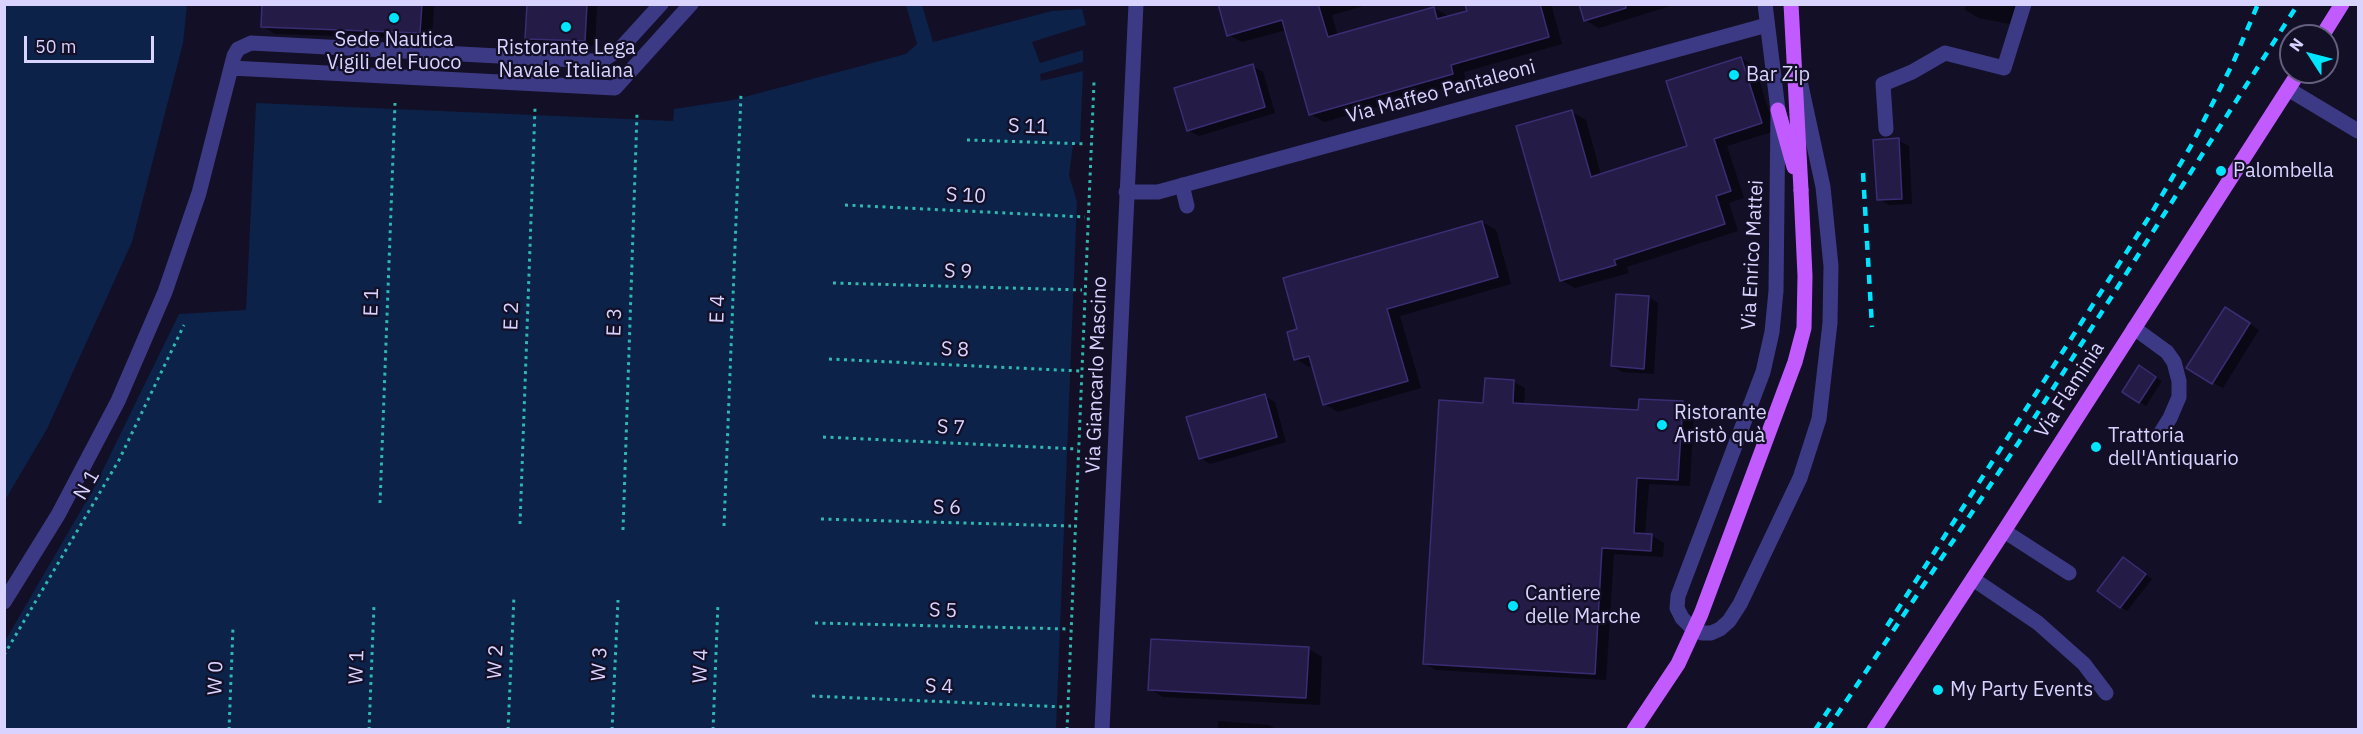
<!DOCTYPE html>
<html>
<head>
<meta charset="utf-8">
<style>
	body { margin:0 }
	#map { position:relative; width:2363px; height:734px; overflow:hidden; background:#130f26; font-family:"IBM Plex Sans",sans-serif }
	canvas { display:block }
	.frame { position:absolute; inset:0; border:6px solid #d9d4ff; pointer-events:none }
	.north { position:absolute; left:2279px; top:24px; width:60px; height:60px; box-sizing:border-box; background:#130f26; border:2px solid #625e7d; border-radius:50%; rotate:306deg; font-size:16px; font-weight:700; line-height:24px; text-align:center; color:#d9d4ff }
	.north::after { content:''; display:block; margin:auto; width:21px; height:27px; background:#00e5ff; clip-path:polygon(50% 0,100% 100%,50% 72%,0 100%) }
	.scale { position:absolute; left:24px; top:36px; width:130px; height:27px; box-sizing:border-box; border:3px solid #d9d4ff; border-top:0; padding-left:8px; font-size:18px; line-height:21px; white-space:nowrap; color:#d9d4ff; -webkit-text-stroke:4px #130f26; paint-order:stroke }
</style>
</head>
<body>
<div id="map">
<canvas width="2363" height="734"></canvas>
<div class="frame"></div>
<div class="north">N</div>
<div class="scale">50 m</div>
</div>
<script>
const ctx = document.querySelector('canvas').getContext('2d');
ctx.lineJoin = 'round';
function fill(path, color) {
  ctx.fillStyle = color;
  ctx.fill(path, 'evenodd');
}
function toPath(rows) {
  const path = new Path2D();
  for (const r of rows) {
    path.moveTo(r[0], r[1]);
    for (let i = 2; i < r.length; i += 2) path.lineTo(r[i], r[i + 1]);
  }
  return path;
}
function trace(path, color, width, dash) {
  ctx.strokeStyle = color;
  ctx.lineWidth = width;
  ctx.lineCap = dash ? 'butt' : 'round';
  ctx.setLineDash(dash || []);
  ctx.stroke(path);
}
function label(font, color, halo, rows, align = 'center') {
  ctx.font = font + ' "IBM Plex Sans",sans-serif';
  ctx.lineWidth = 4.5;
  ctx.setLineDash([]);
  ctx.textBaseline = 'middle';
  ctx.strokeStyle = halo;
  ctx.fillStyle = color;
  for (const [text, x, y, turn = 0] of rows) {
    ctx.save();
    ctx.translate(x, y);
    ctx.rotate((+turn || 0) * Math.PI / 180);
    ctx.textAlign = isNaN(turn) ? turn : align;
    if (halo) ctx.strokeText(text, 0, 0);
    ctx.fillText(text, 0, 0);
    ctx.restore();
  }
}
fill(toPath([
	[5,4,187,5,183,43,132,242,47,429,5,500],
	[906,5,922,5,933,42,1052,11,1082,9,1086,25,1032,42,1040,63,1083,50,1083,62,1040,74,1041,81,1083,71,1080,143,1073,145,1069,175,1077,202,1056,729,5,729,5,641,94,488,179,314,246,310,256,103,673,121,674,109,733,100,906,54,917,44]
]), '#0c2248');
fill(toPath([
	[264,4,434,4,432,39,275,34,263,26],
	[528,4,597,4,595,46,537,44,527,38],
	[1219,4,1371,4,1332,15,1338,36,1434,8,1448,16,1469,12,1467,4,1551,4,1562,44,1464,72,1466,82,1324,122,1310,114,1286,30,1242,42,1228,35],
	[1580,4,1677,4,1599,28,1585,20],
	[1966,4,2018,4,2014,25,1979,18,1965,10],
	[1741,58,1755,66,1775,131,1727,146,1744,198,1729,203,1738,231,1627,267,1629,273,1575,288,1561,280,1572,112,1586,120,1601,175,1689,147],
	[1252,66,1263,72,1275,113,1199,136,1188,130],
	[1898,140,1909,146,1912,204,1889,205,1879,199],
	[1482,222,1496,230,1511,284,1400,316,1421,388,1338,412,1324,404,1314,366,1309,367,1296,359,1299,330],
	[1648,297,1658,303,1654,374,1623,372,1612,366],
	[2236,315,2259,330,2223,388,2212,382],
	[2139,367,2162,381,2146,406,2124,392],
	[1514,382,1525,388,1524,405,1640,411,1683,403,1694,409,1690,486,1649,484,1645,535,1652,536,1664,543,1663,557,1614,554,1606,680,1436,670,1425,664,1485,404],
	[1264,396,1275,402,1286,442,1210,464,1200,458],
	[2124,559,2152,579,2127,611,2121,607],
	[1309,649,1322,657,1320,705,1163,697,1150,689],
	[1218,721,1269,725,1277,730,1218,730]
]), '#0007');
const building = toPath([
	[262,4,422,4,420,33,261,27,262,4],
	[527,4,587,4,585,41,525,39,527,4],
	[1218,4,1318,4,1328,37,1434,7,1437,19,1467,11,1465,4,1540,4,1549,37,1451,65,1453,74,1309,115,1282,20,1227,36,1218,4],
	[1579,4,1625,4,1626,8,1584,21,1579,4],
	[1741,57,1762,123,1714,139,1731,191,1716,196,1725,224,1614,260,1616,265,1560,281,1516,126,1572,110,1591,177,1687,146,1666,81,1741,57],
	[1253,64,1265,107,1187,131,1174,88,1253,64],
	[1899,138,1902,199,1877,200,1873,140,1899,138],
	[1482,221,1498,277,1387,309,1408,381,1323,405,1309,356,1294,360,1287,332,1297,329,1283,278,1482,221],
	[1616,294,1649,296,1644,369,1611,366,1616,294],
	[2225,307,2250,323,2212,384,2186,368,2225,307],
	[2139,365,2156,377,2139,403,2122,392,2139,365],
	[1485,378,1514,380,1513,403,1638,410,1639,399,1683,401,1678,480,1637,478,1634,533,1652,534,1651,551,1602,548,1595,674,1423,664,1439,400,1483,403,1485,378],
	[1265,394,1277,437,1199,459,1186,417,1265,394],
	[2123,557,2146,574,2120,608,2097,591,2123,557],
	[1151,639,1309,647,1306,698,1148,690,1151,639]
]);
fill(building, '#241b47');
trace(building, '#3b2d73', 1.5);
trace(toPath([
	[967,140,1087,144],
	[845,205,1085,217],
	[833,283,1082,290],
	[829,359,1080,371],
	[823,437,1078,449],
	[380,503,395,103],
	[821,519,1071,526],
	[520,524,535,108],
	[724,526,741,94],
	[623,530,637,114],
	[815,623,1070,629],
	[4,655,119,460,184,325],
	[812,696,1065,707],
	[229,730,233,627],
	[369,730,374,605],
	[508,730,514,596],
	[612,730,618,600],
	[713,730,718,603],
	[1067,730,1094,82]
]), '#2fb8b0', 3, [3, 4.5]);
trace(toPath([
	[1765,4,1778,110,1776,291,1772,332,1763,372,1678,596,1677,608,1682,618,1694,630,1702,633,1711,633,1720,629,1729,621,1740,604,1800,478,1819,419,1830,323,1831,266,1823,187,1799,76],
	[231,68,615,88,691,4],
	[2288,89,2358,131],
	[1886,129,1883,84,1912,72,1945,53,2004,68,2024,4],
	[1182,185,1187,206],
	[1126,192,1158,192,1767,25],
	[2134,328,2167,352,2174,362,2179,381,2179,397,2170,418,2160,434],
	[2004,531,2069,573],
	[1973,579,2038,623,2084,664,2106,693],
	[4,602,58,515,118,401,165,292,199,193,234,56,238,49,251,43,594,61,606,58,620,49,661,4],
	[1102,730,1136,4]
]), '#3d3a85', 15);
trace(toPath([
	[1791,4,1801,190],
	[2322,36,2342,4],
	[1778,110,1794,167],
	[1874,730,2004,531,2299,72]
]), '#c25bff', 15);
trace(toPath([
	[1863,173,1872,327],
	[1887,626,2151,214,2192,144,2233,63,2258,4],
	[1815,730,1834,702],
	[1827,730,2019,442,2298,4]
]), '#00e5ff', 4.5, [9, 8]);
trace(toPath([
	[1634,730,1678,664,1701,614,1795,362,1804,328,1805,276,1801,190]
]), '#c25bff', 15);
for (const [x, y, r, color] of [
	[394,18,6,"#00e5ff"],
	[566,27,6,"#00e5ff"],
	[1734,75,6,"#00e5ff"],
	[2221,171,6,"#00e5ff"],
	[1662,425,6,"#00e5ff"],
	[2096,447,6,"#00e5ff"],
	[1513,606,6,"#00e5ff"],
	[1938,690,6,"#00e5ff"]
]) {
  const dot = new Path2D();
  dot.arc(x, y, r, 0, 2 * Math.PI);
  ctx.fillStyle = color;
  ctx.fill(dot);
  trace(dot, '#130f26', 2);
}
label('20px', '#d9d4ff', '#130f26', [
	["Sede Nautica",394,40,"center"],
	["Vigili del Fuoco",394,63,"center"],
	["Ristorante Lega",566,48,"center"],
	["Navale Italiana",566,71,"center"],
	["Bar Zip",1746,75],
	["Palombella",2233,171],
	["Ristorante",1674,413],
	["Aristò quà",1674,436],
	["Trattoria",2108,436],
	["dell'Antiquario",2108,459],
	["Cantiere",1525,594],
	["delle Marche",1525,617],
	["My Party Events",1950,690]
], 'left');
label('20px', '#d9d4ff', '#130f26', [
	["Via Maffeo Pantaleoni",1441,92,-15],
	["S 11",1028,127,2],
	["S 10",966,196,3],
	["Via Enrico Mattei",1753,255,-87],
	["S 9",958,272,2],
	["E 1",372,302,-88],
	["E 4",718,309,-88],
	["E 2",512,316,-88],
	["E 3",615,322,-88],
	["S 8",955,350,3],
	["Via Giancarlo Mascino",1097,375,-88],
	["Via Flaminia",2070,390,-57],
	["S 7",951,428,3],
	["N 1",87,485,-60],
	["S 6",947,508,1],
	["S 5",943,611,2],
	["W 2",496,662,-87],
	["W 3",600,664,-87],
	["W 4",701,666,-88],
	["W 1",357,667,-88],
	["W 0",216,678,-88],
	["S 4",939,687,2]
]);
</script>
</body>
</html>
